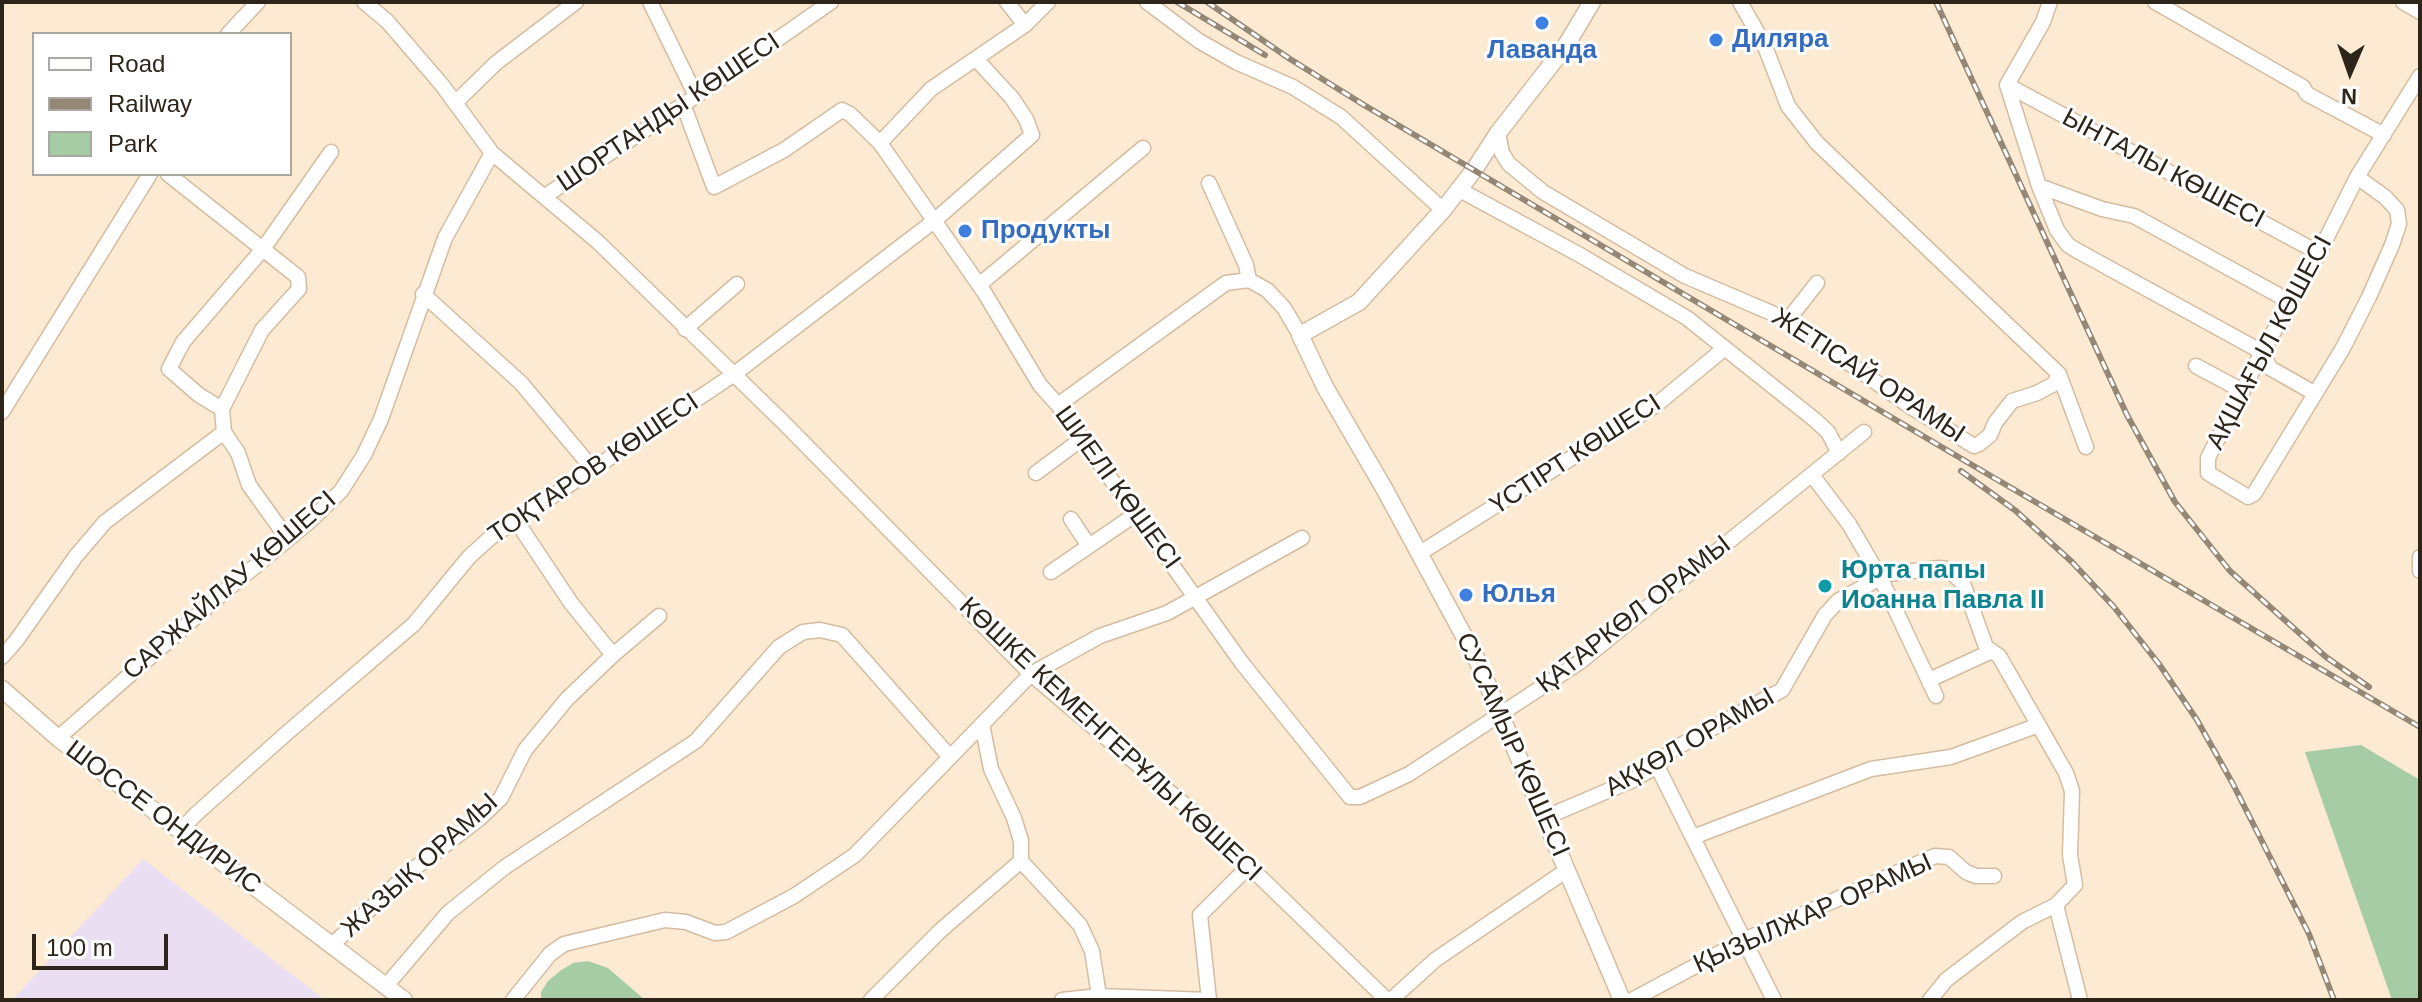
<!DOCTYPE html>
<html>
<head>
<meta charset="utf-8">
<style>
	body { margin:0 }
	#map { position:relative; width:2422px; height:1002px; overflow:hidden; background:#fdead3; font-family:Arial,sans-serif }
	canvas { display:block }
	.frame { position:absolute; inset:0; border:4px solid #2e251a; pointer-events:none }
	.legend { position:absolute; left:32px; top:32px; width:260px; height:144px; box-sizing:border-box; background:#fff; border:2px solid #aba8a3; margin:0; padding:10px 14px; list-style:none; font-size:24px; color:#2e251a }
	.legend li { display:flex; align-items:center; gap:16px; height:40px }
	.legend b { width:40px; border:2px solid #aba8a3 }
	.north { position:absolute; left:2310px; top:32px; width:80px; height:80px; -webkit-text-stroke:6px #fff; paint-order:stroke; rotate:182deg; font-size:22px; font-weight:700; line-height:32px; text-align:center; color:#2e251a }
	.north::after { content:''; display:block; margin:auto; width:28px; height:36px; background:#2e251a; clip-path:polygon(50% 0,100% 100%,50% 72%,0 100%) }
	.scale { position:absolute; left:32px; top:934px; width:136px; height:36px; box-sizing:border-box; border:4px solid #2e251a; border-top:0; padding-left:10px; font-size:24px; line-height:28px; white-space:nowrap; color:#2e251a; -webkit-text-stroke:6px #fff; paint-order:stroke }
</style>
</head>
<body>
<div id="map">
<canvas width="2422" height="1002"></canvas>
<div class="frame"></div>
<ul class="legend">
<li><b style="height:10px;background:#fff"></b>Road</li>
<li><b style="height:10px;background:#958776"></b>Railway</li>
<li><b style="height:22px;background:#a5cca5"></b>Park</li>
</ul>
<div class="north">N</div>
<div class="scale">100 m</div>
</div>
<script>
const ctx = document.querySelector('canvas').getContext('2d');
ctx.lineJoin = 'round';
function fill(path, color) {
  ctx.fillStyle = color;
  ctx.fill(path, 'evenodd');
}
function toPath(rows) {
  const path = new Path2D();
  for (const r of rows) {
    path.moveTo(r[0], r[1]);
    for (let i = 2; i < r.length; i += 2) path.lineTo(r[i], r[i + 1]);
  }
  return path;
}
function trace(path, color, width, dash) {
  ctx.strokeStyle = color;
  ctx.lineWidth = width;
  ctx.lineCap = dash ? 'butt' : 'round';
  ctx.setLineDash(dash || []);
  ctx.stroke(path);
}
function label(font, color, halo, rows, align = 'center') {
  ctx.font = font + ' Arial,sans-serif';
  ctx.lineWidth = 6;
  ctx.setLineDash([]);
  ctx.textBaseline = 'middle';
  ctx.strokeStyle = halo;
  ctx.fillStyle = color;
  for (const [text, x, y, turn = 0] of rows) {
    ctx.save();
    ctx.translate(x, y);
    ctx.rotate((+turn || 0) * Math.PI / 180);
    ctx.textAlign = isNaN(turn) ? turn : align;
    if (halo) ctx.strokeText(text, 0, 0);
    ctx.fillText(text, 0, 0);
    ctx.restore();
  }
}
fill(toPath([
	[143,859,325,1000,12,1000]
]), '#eadef2');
fill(toPath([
	[2361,745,2420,780,2420,1000,2392,1000,2305,752],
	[588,961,608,968,645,1000,541,1000,541,992,548,981,560,971,573,963]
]), '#a5cca5');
const minor = toPath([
	[364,2,387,21,442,85,492,153,598,242,784,423,1031,674,1192,811,1387,1000],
	[650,2,696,96],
	[1007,2,1025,25],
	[1147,2,1199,41,1236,62,1293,87,1341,117,1443,210],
	[2050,2,2043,22,2007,85,2039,186,2057,230,2068,245,2076,250,2262,352,2270,368,2314,393],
	[2155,2,2303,87,2307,94,2384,135],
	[2403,2,2420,12],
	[228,34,258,2],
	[2007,85,2319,253],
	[455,103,496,63,576,2],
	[683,104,714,187,784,150,842,110,850,114,880,143,984,292,1040,385,1058,405,1242,663,1350,797,1360,797,1409,774,1580,662,1864,432],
	[1498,133,1502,153,1509,164,1543,192,1685,276,1788,320,1911,407,1974,446,1979,444,1990,435,1995,423,2012,401,2037,393,2054,384,2059,374,1817,143,1788,106,1764,44,1740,2],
	[880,143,931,89,1025,25,1048,2],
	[168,174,298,277,299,289,262,330,222,409],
	[2357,177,2385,197,2397,210,2399,224,2392,245,2369,297,2343,348,2254,494,2248,497,2208,473,2208,458,2262,352,2319,253,2357,177,2420,76],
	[1209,183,1246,265,1249,280],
	[2039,186,2102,209,2134,216,2291,302],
	[1458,189,1580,255,1687,318,1815,420,1828,432,1839,453],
	[545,196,696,96,831,2],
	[979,285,1143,148],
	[423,294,521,383,592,468],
	[1788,320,1817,283],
	[685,329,737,284],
	[2196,366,2243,391],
	[2059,374,2086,447],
	[1058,405,1226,283,1249,280,1267,290,1284,308,1300,335],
	[222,409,199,395,169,369,183,342,263,249,331,152],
	[222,409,224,432,238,453,249,485,287,538],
	[2,412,150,174],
	[1036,473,1083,438],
	[1812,475,1849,524,1880,577,1936,696],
	[1071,519,1089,546],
	[1420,553,1656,405,1725,348],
	[2420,557,2420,571],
	[1051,572,1136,514],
	[613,655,659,616],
	[2,657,16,641,76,556,105,522,224,432],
	[1929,680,1992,651],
	[982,724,991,769,1014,818,1021,841,1021,861,1080,925,1092,951,1099,996,1209,1000,1200,915,1249,866],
	[58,738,224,592,310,521,341,491,364,455,381,419,445,238,492,153],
	[1657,766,1774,1000],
	[1544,818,1633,780,1657,766,1672,750,1782,690,1825,615,1838,601,1887,574,1939,568,1947,569,1963,583,1986,647,1999,656,2066,773,2072,791,2070,855,2075,885,2056,905,2022,922,1946,980,1930,1000],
	[180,831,196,814,288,732,414,624,469,557,490,538,733,375,934,221,1032,135,1026,119,1012,98,976,59],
	[1693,837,1871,769,1951,757,2039,725],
	[2056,905,2080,1000],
	[331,946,407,874,479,819,501,798,525,750,567,699,613,655,571,603,515,519],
	[386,986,448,913,505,867,696,741,779,647,803,632,820,630,842,635,950,757],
	[513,1000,550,954,564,944,665,920,686,922,715,933,726,932,794,896,855,855,1031,674,1100,636,1167,613,1302,538],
	[871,1000,941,930,1021,861],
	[1062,1000,1099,996],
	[1391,1000,1435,960,1567,870],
	[1632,1000,1742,941,1935,856,1949,857,1966,872,1976,876,1994,876]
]);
const major = toPath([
	[1592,2,1565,47,1498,133,1474,170,1443,210,1359,302,1300,335,1325,387,1385,490,1478,662,1622,1000],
	[2,689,58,738,404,1000]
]);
trace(minor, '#d3bca0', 17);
trace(major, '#d3bca0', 19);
trace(minor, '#fff', 14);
trace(major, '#fff', 16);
const rail = toPath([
	[1177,2,1265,55],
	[1207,2,1290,59,1364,105,1967,462,2420,727],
	[1936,2,2127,415,2175,502,2230,571,2326,657,2369,687],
	[1961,471,2016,511,2072,562,2114,607,2159,664,2197,720,2233,784,2309,934,2334,1000]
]);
trace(rail, '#958776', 6);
trace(rail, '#fff', 3, [9]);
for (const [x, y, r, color] of [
	[1542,23,8,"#3f7fe0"],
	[1716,40,8,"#3f7fe0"],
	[965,231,8,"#3f7fe0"],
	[1825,586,8,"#0f9aa8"],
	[1466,595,8,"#3f7fe0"]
]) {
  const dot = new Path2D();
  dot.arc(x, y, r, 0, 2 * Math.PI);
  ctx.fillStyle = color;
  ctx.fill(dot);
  trace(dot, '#fff', 3);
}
label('bold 26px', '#366cbe', '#fff', [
	["Диляра",1732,40],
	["Лаванда",1542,51,"center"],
	["Продукты",981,231],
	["Юлья",1482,595]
], 'left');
label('26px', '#2e251a', '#fff', [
	["ШОРТАНДЫ КӨШЕСІ",669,113,-34],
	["ЫНТАЛЫ КӨШЕСІ",2163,169,28],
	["АҚШАҒЫЛ КӨШЕСІ",2270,343,-62],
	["ЖЕТІСАЙ ОРАМЫ",1868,376,33],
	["ҮСТІРТ КӨШЕСІ",1576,455,-33],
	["ТОҚТАРОВ КӨШЕСІ",594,469,-34],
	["ШИЕЛІ КӨШЕСІ",1117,488,54],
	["САРЖАЙЛАУ КӨШЕСІ",230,586,-41],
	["ҚАТАРКӨЛ ОРАМЫ",1634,615,-38],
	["КӨШКЕ КЕМЕНГЕРҰЛЫ КӨШЕСІ",1110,740,43],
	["АҚКӨЛ ОРАМЫ",1690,743,-30],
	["СУСАМЫР КӨШЕСІ",1512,745,66],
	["ШОССЕ ОНДИРИС",163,818,37],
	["ЖАЗЫҚ ОРАМЫ",420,866,-42],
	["ҚЫЗЫЛЖАР ОРАМЫ",1813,914,-24]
]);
label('bold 26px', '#0d838f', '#fff', [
	["Юрта папы",1841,571],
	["Иоанна Павла II",1841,601]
], 'left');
</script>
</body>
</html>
